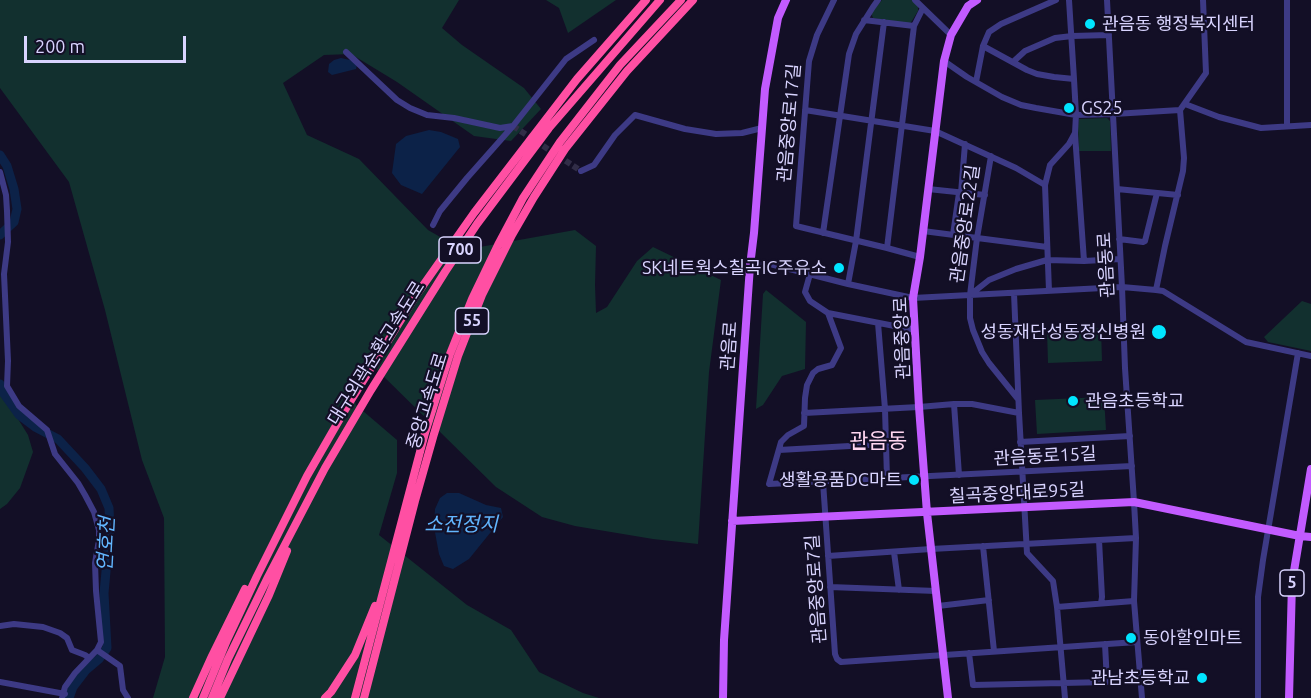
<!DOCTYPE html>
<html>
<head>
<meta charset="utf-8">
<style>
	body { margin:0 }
	#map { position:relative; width:1311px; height:698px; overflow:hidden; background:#130f26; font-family:Ubuntu,sans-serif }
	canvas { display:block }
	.scale { position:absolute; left:24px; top:36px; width:162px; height:27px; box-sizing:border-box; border:3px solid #d9d4ff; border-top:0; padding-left:8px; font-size:18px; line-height:21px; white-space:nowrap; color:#d9d4ff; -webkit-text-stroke:4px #130f26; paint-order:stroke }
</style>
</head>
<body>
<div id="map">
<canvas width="1311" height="698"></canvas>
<div class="scale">200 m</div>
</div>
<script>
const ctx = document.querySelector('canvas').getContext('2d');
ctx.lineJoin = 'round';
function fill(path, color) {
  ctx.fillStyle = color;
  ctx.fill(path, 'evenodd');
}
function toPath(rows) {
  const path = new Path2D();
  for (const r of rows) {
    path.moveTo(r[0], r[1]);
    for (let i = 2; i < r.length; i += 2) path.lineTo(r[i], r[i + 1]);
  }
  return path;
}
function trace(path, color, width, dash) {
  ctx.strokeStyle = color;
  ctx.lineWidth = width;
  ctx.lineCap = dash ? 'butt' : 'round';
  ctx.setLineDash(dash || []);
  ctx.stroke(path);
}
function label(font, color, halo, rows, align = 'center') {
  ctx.font = font + ' Ubuntu,"Noto Sans KR",sans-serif';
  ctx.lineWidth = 4.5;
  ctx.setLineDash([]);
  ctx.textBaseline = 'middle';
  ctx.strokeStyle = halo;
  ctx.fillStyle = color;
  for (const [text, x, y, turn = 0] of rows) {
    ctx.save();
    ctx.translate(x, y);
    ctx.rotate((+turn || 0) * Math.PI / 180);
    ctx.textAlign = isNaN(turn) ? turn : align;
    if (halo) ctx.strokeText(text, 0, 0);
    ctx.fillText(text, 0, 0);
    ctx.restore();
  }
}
fill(toPath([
	[0,0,459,0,442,28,462,45,524,88,541,109,511,141,474,136,397,82,351,54,324,55,283,83,307,135,359,159,428,230,463,250,575,230,596,246,595,285,596,313,607,307,637,261,653,247,721,280,709,372,698,544,653,539,575,526,542,517,496,487,376,369,347,380,356,405,397,440,397,473,379,535,467,605,511,630,539,672,583,693,599,698,153,698,165,657,164,518,142,460,105,310,69,182,0,88],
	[546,0,616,0,568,33,559,8],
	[882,0,912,0,918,6,918,11,910,24,873,18,871,13],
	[1107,118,1110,121,1111,151,1079,151,1078,127,1079,119],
	[766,290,806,322,805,369,782,376,763,405,756,409,763,294],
	[1302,301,1311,304,1311,351,1268,342,1264,337],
	[1101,328,1102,361,1048,363,1047,330],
	[0,390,28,435,33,452,20,488,7,504,0,509],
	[1104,397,1106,430,1037,434,1035,400]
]), '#12302f');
fill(toPath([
	[341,58,350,60,357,65,356,69,332,75,328,72,329,64,334,60],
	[429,130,441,132,458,139,460,147,422,194,401,185,392,173,396,144,406,136],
	[447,493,459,493,486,505,501,508,503,517,469,559,453,569,444,566,439,554,434,527,435,509,440,498]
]), '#0c2248');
trace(toPath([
	[0,155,7,166,14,189,17,209,14,222,0,235],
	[0,384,4,394,19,415,35,427,58,439,85,468,101,489,109,508,110,528,104,593,107,648,99,659,86,670,73,687,69,698]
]), '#0c2248', 9);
trace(toPath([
	[513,126,581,171]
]), '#312d47', 6, [6, 3]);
trace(toPath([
	[834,0,817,35,809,61,796,226,887,248,920,257],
	[915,0,951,35],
	[1107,0,1122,287,1125,368,1134,502,1136,538,1134,601,1142,698],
	[864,20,914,26],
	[983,46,1027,70,1037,74,1054,77,1074,79],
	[346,52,397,100,410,108,427,115,454,118,500,128,513,126],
	[944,61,967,77,1002,97,1021,105,1036,108,1076,115,1114,114,1180,110],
	[1013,62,1025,51,1055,38,1072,36,1109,35],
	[976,82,983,46,989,32,1001,24,1056,0],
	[1185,104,1219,117,1261,128,1311,125],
	[805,110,935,131,1016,168,1045,185],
	[1287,126,1287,0],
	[1075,134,1084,261],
	[991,156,977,238,970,295,970,318,973,330,982,352,989,363,1018,399],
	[581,171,594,165,615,135,635,115,685,129,716,134,742,133,762,128],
	[0,172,6,195,7,211,8,242,4,274,8,361,7,386,19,406,47,430,55,454,78,483,85,495,94,512,99,530,99,540,95,563,96,591,101,642,97,650,75,673,65,687,62,698],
	[928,189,985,195],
	[1117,189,1178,195],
	[961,193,965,144],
	[433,225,440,211,467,178,513,126,566,59,594,40],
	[923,231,1047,247],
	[823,233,849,54,856,34,873,7,878,0],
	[953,235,959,193],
	[1119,239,1143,242,1145,241,1157,193],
	[887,248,914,26,923,8],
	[750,266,770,264,848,284,913,298,1122,287,1156,290,1163,291,1246,342,1311,356],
	[810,274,805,292,810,301,828,313,841,348,832,365,818,369,813,373,807,385,805,398,804,426,788,435,781,442,769,484,1132,466],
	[848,284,856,241,884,22],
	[1156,290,1165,246,1183,171,1184,158,1180,110,1206,73,1203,0],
	[1049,291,1045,185,1050,165,1069,144,1075,133,1076,115,1074,79,1069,0],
	[1014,293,1019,413],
	[970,295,989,280,1016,269,1047,260,1084,261,1120,259],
	[828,313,915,330],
	[878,323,885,409,887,478],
	[954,404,959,475],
	[804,413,919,407,954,404,972,404,1019,413,1027,553,1053,581,1057,607,1065,698],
	[1020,442,1130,436],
	[779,450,885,444],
	[823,482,835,654,837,659,841,662,1137,642],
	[1099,540,1102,597,1101,603],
	[983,546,994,651],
	[894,552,899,590],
	[828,556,931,549,1136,538],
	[830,587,936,591],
	[938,606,989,600],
	[1057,607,1134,601],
	[0,626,14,624,43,627,60,633,67,638,72,650,85,655,89,658],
	[97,650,120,666,123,690,128,698],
	[969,653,973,685,1107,682,1105,644],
	[0,682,65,694],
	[1258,698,1258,597,1263,560,1298,353]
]), '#3d3a85', 6);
trace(toPath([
	[732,521,1134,502,1300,536,1311,537],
	[723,698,724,640,750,266,754,233,765,89,778,18,786,0],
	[948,698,927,513,919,407,913,298,920,257,944,61,951,35,968,6,977,0],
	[1289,698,1292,583,1311,469]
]), '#c25bff', 8);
trace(toPath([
	[193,698,212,656,245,589],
	[203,698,227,640,257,576,307,476,345,410,417,294,474,213,577,79,646,0],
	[212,698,228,659,268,577,325,468,371,390,445,272,477,224,549,128,660,0],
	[220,698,269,595,287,551],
	[325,698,331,692,355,655,375,606],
	[355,698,425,433,450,354,472,299,498,245,523,198,560,142,620,65,681,0],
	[364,698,415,501,434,434,458,356,482,295,512,235,534,197,565,149,627,71,693,0]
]), '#ff4fa3', 8);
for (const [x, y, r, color] of [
	[1090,24,6,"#00e5ff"],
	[1069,108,6,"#00e5ff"],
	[839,268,6,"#00e5ff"],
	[1159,332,8,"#00e5ff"],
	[1073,401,6,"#00e5ff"],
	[914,480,6,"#00e5ff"],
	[1131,638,6,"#00e5ff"],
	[1202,678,6,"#00e5ff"]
]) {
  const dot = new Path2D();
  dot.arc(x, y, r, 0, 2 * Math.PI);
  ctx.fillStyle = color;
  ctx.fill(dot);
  trace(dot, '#130f26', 2);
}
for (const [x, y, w] of [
	[460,250,42],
	[472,321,33],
	[1292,583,24]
]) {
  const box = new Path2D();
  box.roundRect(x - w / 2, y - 13, w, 26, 4.5);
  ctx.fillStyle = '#130f26';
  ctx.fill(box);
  trace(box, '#d9d4ff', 1.5);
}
label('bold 16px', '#d9d4ff', null, [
	["700",460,250],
	["55",472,321],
	["5",1292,583]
]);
label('18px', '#d9d4ff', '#130f26', [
	["관음동 행정복지센터",1102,24],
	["GS25",1081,108],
	["SK네트웍스칠곡IC주유소",827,268,"right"],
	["성동재단성동정신병원",1146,332,"right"],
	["관음초등학교",1085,401],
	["생활용품DC마트",902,480,"right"],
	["동아할인마트",1143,638],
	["관남초등학교",1190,678,"right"]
], 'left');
label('18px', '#d9d4ff', '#130f26', [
	["관음중앙로17길",789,123,-85],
	["관음중앙로22길",965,224,-82],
	["관음동로",1106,265,-93],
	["관음중앙로",902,338,-92],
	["관음로",729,346,-86],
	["대구외곽순환고속도로",376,353,-58],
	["중앙고속도로",427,401,-73],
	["관음동로15길",1045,456,-3],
	["칠곡중앙대로95길",1017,493,-3],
	["관음중앙로7길",816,589,-94]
]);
label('italic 20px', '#62b6ff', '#130f26', [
	["소전정지",461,524],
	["연호천",106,544,-87]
]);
label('21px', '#ffd6f0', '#130f26', [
	["관음동",878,441]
]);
</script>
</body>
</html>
